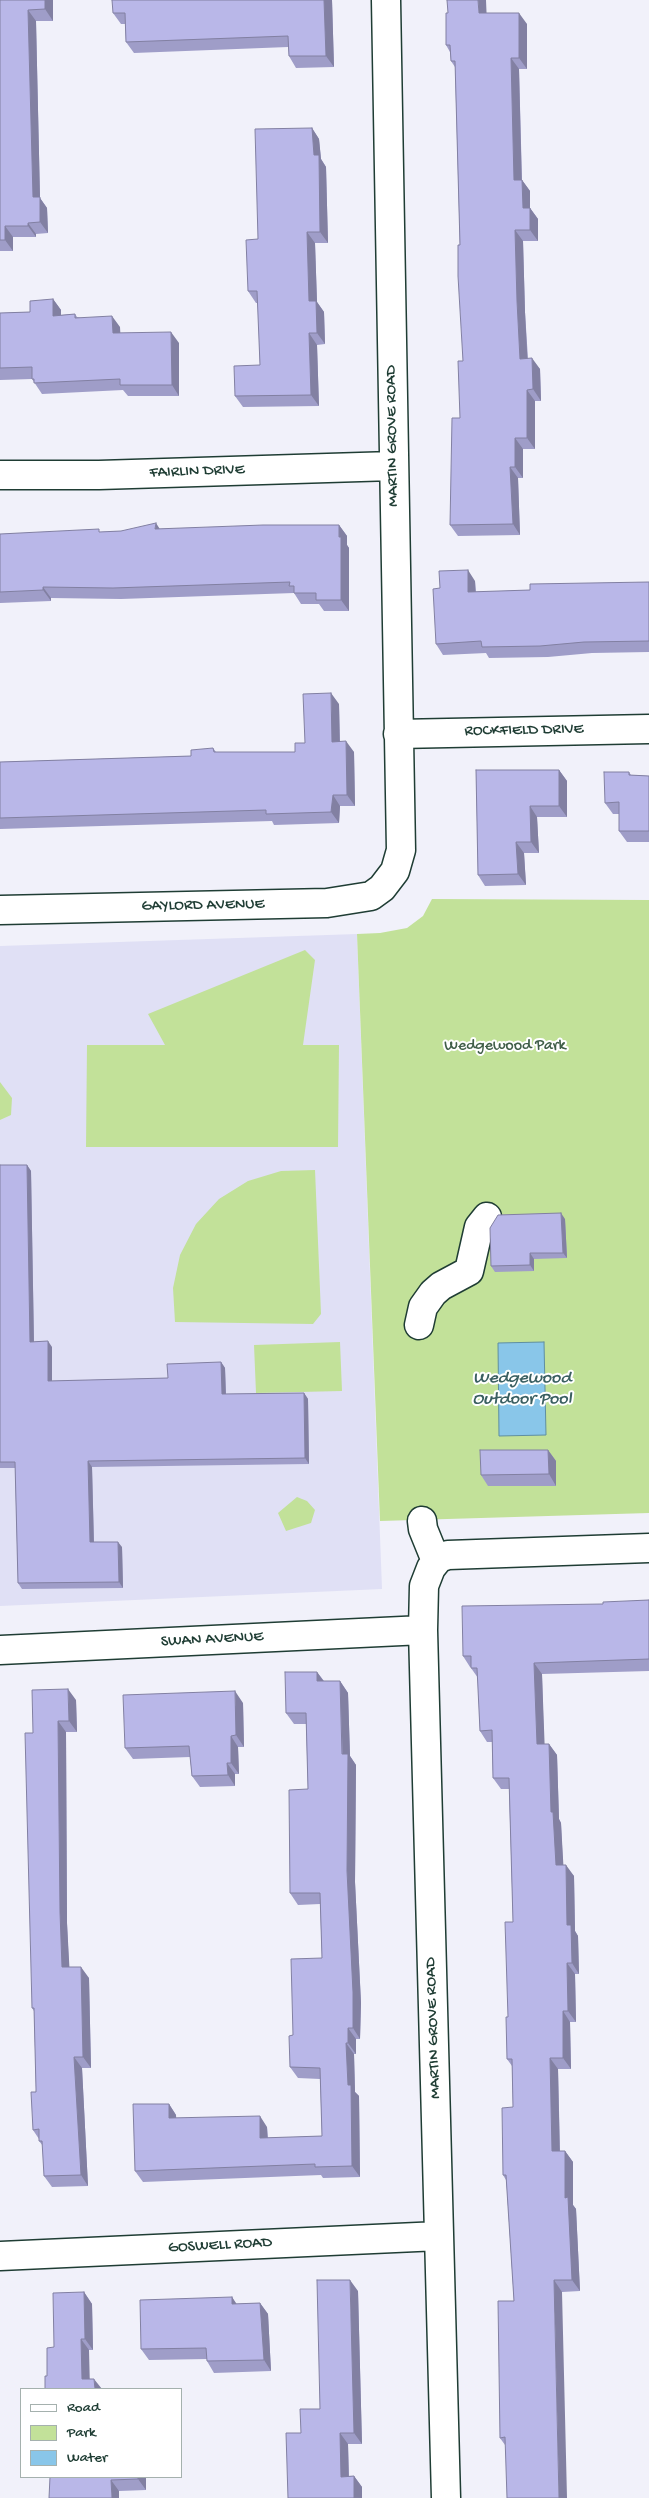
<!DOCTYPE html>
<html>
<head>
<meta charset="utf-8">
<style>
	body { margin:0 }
	#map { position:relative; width:649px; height:2498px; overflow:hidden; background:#f1f1fa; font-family:"Gochi Hand",sans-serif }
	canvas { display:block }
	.legend { position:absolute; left:20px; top:2388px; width:162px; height:90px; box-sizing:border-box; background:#fff; border:1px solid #a5b1ae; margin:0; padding:6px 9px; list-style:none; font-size:15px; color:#1f3d34 }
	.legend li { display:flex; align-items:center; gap:10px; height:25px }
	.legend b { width:25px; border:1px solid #a5b1ae }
</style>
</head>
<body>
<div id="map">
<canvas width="649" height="2498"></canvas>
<ul class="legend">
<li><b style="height:6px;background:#fff"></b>Road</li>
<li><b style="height:14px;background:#c2e199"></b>Park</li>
<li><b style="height:14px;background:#89c6e9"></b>Water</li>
</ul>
</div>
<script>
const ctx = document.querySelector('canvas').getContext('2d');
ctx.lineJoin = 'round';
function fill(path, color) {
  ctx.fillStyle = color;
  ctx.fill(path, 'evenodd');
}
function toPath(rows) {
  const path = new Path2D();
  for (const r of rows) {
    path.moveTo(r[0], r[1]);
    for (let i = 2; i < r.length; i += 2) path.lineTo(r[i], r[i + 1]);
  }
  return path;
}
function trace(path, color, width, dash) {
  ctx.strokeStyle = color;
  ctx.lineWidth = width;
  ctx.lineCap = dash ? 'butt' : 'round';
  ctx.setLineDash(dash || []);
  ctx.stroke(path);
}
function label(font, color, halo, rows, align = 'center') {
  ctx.font = font + ' "Gochi Hand",sans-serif';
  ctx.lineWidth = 4;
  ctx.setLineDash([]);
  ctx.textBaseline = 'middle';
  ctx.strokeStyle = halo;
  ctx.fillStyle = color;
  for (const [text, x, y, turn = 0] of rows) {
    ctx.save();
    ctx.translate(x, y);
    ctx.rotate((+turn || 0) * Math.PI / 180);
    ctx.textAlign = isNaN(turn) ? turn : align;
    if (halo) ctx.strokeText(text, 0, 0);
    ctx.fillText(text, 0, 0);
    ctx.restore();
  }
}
fill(toPath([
	[357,934,382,1589,0,1606,0,946]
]), '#e0e0f5');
fill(toPath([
	[432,899,649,900,649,1513,380,1521,357,934,380,933,407,928,423,916],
	[305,950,315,960,303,1045,339,1045,338,1147,86,1147,87,1045,165,1045,148,1014],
	[0,1082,12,1098,11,1115,0,1120],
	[315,1170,321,1314,313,1324,175,1322,173,1288,180,1255,196,1224,219,1199,248,1181,281,1171],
	[340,1342,342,1391,256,1393,254,1345],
	[297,1497,307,1501,315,1510,311,1523,286,1531,278,1513]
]), '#c2e199');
const water = toPath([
	[544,1342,546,1435,499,1436,498,1343,544,1342]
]);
fill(water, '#89c6e9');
trace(water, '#5f8fa1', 1);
const minor = toPath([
	[0,475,99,475,393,466],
	[398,734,649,729],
	[0,910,327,903,371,896,382,888,395,871,401,850,386,0],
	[419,1325,423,1307,433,1293,441,1286,469,1271,479,1227,487,1217],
	[422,1521,423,1529,436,1561],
	[0,1650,423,1630],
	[0,2256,439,2236],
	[446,2498,423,1630,424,1586,431,1568,439,1558,448,1555,649,1548]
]);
trace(minor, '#1f3d34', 31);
trace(minor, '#fff', 28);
fill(toPath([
	[0,0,53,0,53,21,36,21,40,198,47,208,48,233,36,234,36,237,13,237,13,251,0,251],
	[332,0,334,67,296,68,289,56,288,47,134,53,126,42,125,24,121,24,113,13],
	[486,13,527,24,527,69,519,69,522,180,530,191,530,208,538,219,538,241,523,241,525,312,528,359,540,369,541,401,535,401,535,449,523,449,523,478,518,478,520,535,458,536,450,525,460,418,463,361,455,67,451,61,450,52,446,45],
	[312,128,319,139,321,159,326,167,328,243,315,243,317,302,324,312,325,344,317,345,319,406,243,407,235,396,260,365,258,303,256,303,248,291,258,239],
	[53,299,61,310,61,315,75,314,77,317,120,327,120,333,179,343,179,396,128,396,123,390,42,394,32,379,0,380,0,386,0,313,30,312],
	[339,525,347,536,347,545,349,548,349,611,324,611,319,604,301,604,294,593,121,599,51,598,51,601,0,603,0,534,101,532,160,529],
	[475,581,476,592,530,590,649,582,649,652,592,653,548,657,489,658,486,653,443,655,436,644,440,588],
	[339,704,340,742,354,752,355,806,340,806,339,823,274,825,272,821,0,829,0,762,191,756,213,748,216,752,295,752,305,743],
	[476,770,559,770,567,781,567,817,537,817,539,853,524,853,526,885,485,886,478,875],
	[629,772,631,775,649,776,649,842,627,842,619,831,619,814,613,814,605,803],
	[0,1165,27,1165,31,1171,34,1342,52,1347,52,1381,168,1378,221,1362,225,1368,226,1394,304,1393,308,1399,309,1464,92,1467,94,1542,122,1547,123,1588,22,1589,18,1583,15,1468,0,1468],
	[565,1219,567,1258,534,1259,534,1271,495,1272,491,1266],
	[548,1450,556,1461,556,1486,488,1486,481,1475],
	[649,1600,649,1671,542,1674,544,1744,549,1744,557,1755,559,1819,561,1823,563,1865,574,1876,575,1931,578,1936,579,1974,575,1974,576,2022,570,2022,571,2069,558,2069,560,2151,565,2151,573,2162,573,2205,576,2209,580,2291,562,2292,505,2445,500,2438,514,2301,507,2191,506,2180,503,2175,513,2107,512,2066,507,2059,508,2017,513,1922,509,1789,501,1789,493,1778,492,1742,487,1742,480,1731,478,1678,471,1668,471,1667,470,1667,463,1656,603,1604],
	[317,1672,324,1681,340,1681,348,1693,350,1756,356,1765,355,1882,361,2003,360,2039,356,2039,356,2054,354,2054,355,2092,359,2096,360,2177,323,2178,321,2175,143,2182,135,2171,169,2104,176,2115,176,2118,267,2127,268,2138,322,2136,320,2079,298,2078,290,2067,293,2035,322,1958,320,1904,298,1905,290,1893,308,1789,306,1724,294,1724,286,1713],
	[76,1700,77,1732,66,1732,67,1923,69,1967,89,1978,91,2068,82,2068,88,2186,52,2187,44,2176,43,2146,39,2141,39,2139,33,2130,36,2089,34,2011,32,2008,33,1733],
	[243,1703,244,1747,238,1747,239,1774,235,1774,235,1786,200,1787,192,1776,190,1757,133,1759,125,1748],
	[358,2291,362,2444,348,2444,349,2476,354,2476,362,2487,362,2498,301,2433,320,2409],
	[84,2292,92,2304,93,2350,89,2350,89,2379,102,2389,47,2376,54,2347],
	[232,2297,236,2304,260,2303,268,2314,271,2371,214,2373,207,2361,207,2359,149,2360,141,2349],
	[50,2477,146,2477,146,2490,119,2491]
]), '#9f9dc8');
fill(toPath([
	[45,0,53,0,53,21,45,9],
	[324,0,332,0,334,67,326,56],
	[478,0,486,0,487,24,479,13],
	[28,10,36,21,40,198,47,208,48,233,40,222,33,197],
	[519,13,527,24,527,69,519,58],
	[511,58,519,69,522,191,514,180],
	[312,128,319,139,321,159,326,167,328,243,320,232],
	[522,180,530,191,530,208,538,219,538,241,530,230,523,208],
	[28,223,36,234,36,237,28,226],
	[5,226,13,237,13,251,5,240],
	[515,230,523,241,525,312,528,370,520,359,517,301],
	[307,232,315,243,317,302,324,312,325,344,317,333,309,301],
	[53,299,61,310,61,327,53,316],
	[112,316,120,327,121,344,113,333],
	[171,332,179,343,179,396,172,385],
	[309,333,317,345,319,406,311,395],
	[532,358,540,369,541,401,533,389],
	[527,390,535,401,535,449,527,438],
	[515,438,523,449,523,478,515,467],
	[510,467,518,478,520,535,513,524],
	[156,523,163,534,155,529],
	[339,525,347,536,347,545,349,548,349,611,341,600],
	[468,570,475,581,476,603,468,592],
	[43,587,51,598,51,601,43,590],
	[331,693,339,704,340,753,332,742],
	[346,741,354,752,355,806,347,795],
	[559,770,567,781,567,817,559,806],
	[333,795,340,806,339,823,331,812],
	[530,806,537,817,539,853,531,842],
	[516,842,524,853,526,885,518,874],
	[27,1165,31,1171,34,1347,30,1342],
	[561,1213,565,1219,567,1258,563,1253],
	[530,1253,534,1259,534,1271,530,1265],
	[48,1341,52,1347,52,1387,48,1381],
	[221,1362,225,1368,226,1400,222,1394],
	[304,1393,308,1399,309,1464,305,1458],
	[548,1450,556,1461,556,1486,549,1474],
	[88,1461,92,1467,94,1548,90,1542],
	[118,1542,122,1547,123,1588,119,1582],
	[534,1663,542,1674,545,1755,537,1744],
	[317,1672,325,1683,317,1681],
	[340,1681,348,1693,350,1756,356,1765,355,1882,361,2003,360,2039,353,2028],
	[68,1689,76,1700,77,1732,69,1721],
	[235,1691,243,1703,244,1747,236,1735],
	[58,1721,66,1732,67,1923,70,1978,62,1967,60,1912],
	[231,1736,238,1747,239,1774,231,1763],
	[549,1744,557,1755,559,1819,561,1823,564,1876,556,1865,551,1812],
	[227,1763,235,1774,235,1786,228,1775],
	[566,1865,574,1876,575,1931,578,1936,579,1974,572,1963,567,1925],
	[567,1963,575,1974,576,2022,568,2011],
	[81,1967,89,1978,91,2068,83,2057],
	[563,2011,570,2022,571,2069,563,2058],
	[348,2028,356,2039,356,2054,348,2043],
	[346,2043,354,2054,355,2092,359,2096,360,2177,352,2166,348,2085],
	[74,2057,82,2068,88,2186,81,2175],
	[550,2058,558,2069,560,2163,552,2151],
	[169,2104,176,2115,177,2129,169,2118],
	[260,2116,267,2127,268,2149,260,2138],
	[565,2151,573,2162,573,2205,576,2209,580,2291,572,2280,565,2198],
	[350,2280,358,2291,362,2444,354,2433],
	[554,2280,562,2292,567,2498,559,2498],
	[84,2292,92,2304,93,2350,85,2339],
	[232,2297,240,2309,232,2304],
	[260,2303,268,2314,271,2371,264,2360],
	[81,2339,89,2350,90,2389,82,2379],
	[94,2379,102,2389,95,2389],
	[340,2433,348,2444,349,2488,341,2477],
	[354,2476,362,2487,362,2498,354,2498],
	[138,2477,146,2477,146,2490,138,2479],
	[111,2480,119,2491,119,2498,112,2498]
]), '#8280a2');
const building = toPath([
	[0,0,45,0,45,9,28,10,33,197,40,197,40,222,28,223,28,226,5,226,5,240,0,240,0,0],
	[112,0,324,0,326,56,289,56,288,36,126,42,125,13,113,13,112,0],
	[447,0,478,0,479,13,519,13,519,58,511,58,514,180,522,180,523,208,530,208,530,230,515,230,517,301,520,359,532,358,533,389,527,390,527,438,515,438,515,467,510,467,513,524,450,525,452,418,460,418,458,361,463,361,458,276,458,245,460,245,455,61,451,61,450,45,446,45,446,13,448,13,447,0],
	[312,128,314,155,319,155,320,232,307,232,309,301,316,301,317,333,309,333,311,395,235,396,234,366,260,365,257,291,248,291,246,240,258,239,255,129,312,128],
	[53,299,53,316,75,314,75,318,112,316,113,333,171,332,172,385,120,385,120,379,34,383,34,379,32,379,32,367,0,368,0,313,30,312,30,301,53,299],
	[156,523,155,529,263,525,339,525,339,537,341,537,341,600,316,600,316,593,294,593,294,586,289,586,290,582,113,588,43,587,43,590,0,592,0,534,99,529,99,532,121,531,156,523],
	[468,570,468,592,530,590,530,584,649,582,649,641,584,642,540,646,482,647,481,641,436,644,433,589,440,588,439,571,468,570],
	[331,693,332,742,346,741,347,795,333,795,331,812,266,814,266,810,0,818,0,762,191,756,191,750,213,748,214,752,295,752,295,743,305,743,303,694,331,693],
	[476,770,559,770,559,806,530,806,531,842,516,842,518,874,478,875,476,770],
	[604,772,629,772,629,775,649,776,649,831,619,831,619,802,605,803,604,772],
	[0,1165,27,1165,30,1342,48,1341,48,1381,168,1378,167,1364,221,1362,222,1394,304,1393,305,1458,88,1461,90,1542,118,1542,119,1582,18,1583,15,1462,0,1462,0,1165],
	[561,1213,563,1253,530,1253,530,1265,491,1266,490,1228,498,1215,561,1213],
	[480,1450,548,1450,549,1474,481,1475,480,1450],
	[649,1600,649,1659,534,1663,537,1744,549,1744,551,1812,553,1812,556,1865,566,1865,567,1925,571,1925,572,1963,567,1963,568,2011,563,2011,563,2058,550,2058,552,2151,565,2151,565,2198,568,2197,572,2280,554,2280,559,2498,507,2498,505,2437,500,2438,498,2301,514,2301,507,2191,506,2175,503,2175,502,2108,513,2107,512,2059,507,2059,506,2017,508,2017,505,1922,513,1922,509,1778,493,1778,492,1730,480,1731,477,1668,471,1668,471,1656,463,1656,462,1606,603,1604,603,1602,649,1600],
	[285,1672,317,1672,317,1681,340,1681,342,1754,348,1754,347,1871,353,1992,353,2028,348,2028,348,2043,346,2043,348,2085,351,2085,352,2166,315,2167,315,2164,135,2171,133,2104,169,2104,169,2118,260,2116,260,2138,322,2136,320,2068,290,2067,289,2036,293,2035,291,1959,322,1958,320,1893,290,1893,289,1790,308,1789,306,1713,286,1713,285,1672],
	[68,1689,69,1721,58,1721,60,1912,62,1967,81,1967,83,2057,74,2057,81,2175,44,2176,42,2141,39,2141,39,2129,33,2130,31,2092,36,2092,36,2089,34,2008,32,2008,25,1733,33,1733,32,1690,68,1689],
	[235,1691,236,1735,231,1736,231,1763,227,1763,228,1775,192,1776,189,1746,125,1748,123,1695,235,1691],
	[317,2280,350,2280,354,2433,340,2433,341,2477,354,2476,354,2498,288,2498,286,2433,301,2433,300,2409,320,2409,317,2280],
	[84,2292,85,2339,81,2339,82,2379,94,2379,95,2389,45,2389,45,2376,47,2376,47,2348,54,2347,53,2293,84,2292],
	[232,2297,232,2304,260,2303,264,2360,207,2361,206,2348,141,2349,140,2300,232,2297],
	[50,2477,138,2477,138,2479,111,2480,112,2498,49,2498,50,2477]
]);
fill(building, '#b9b7e8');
trace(building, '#8280a2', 1);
label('16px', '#1f3d34', '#fff', [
	["MARTIN GROVE ROAD",393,436,-91],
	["FAIRLIN DRIVE",197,472,-2],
	["ROCKFIELD DRIVE",524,731,-1],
	["GAYLORD AVENUE",203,906,-1],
	["SWAN AVENUE",212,1640,-3],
	["MARTIN GROVE ROAD",434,2028,-92],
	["GOSWELL ROAD",220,2246,-3]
]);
label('16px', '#405e48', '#fff', [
	["Wedgewood Park",505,1047]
]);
label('italic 18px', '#3a5f61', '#fff', [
	["Wedgewood",522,1379],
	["Outdoor Pool",522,1400]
]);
</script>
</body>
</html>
